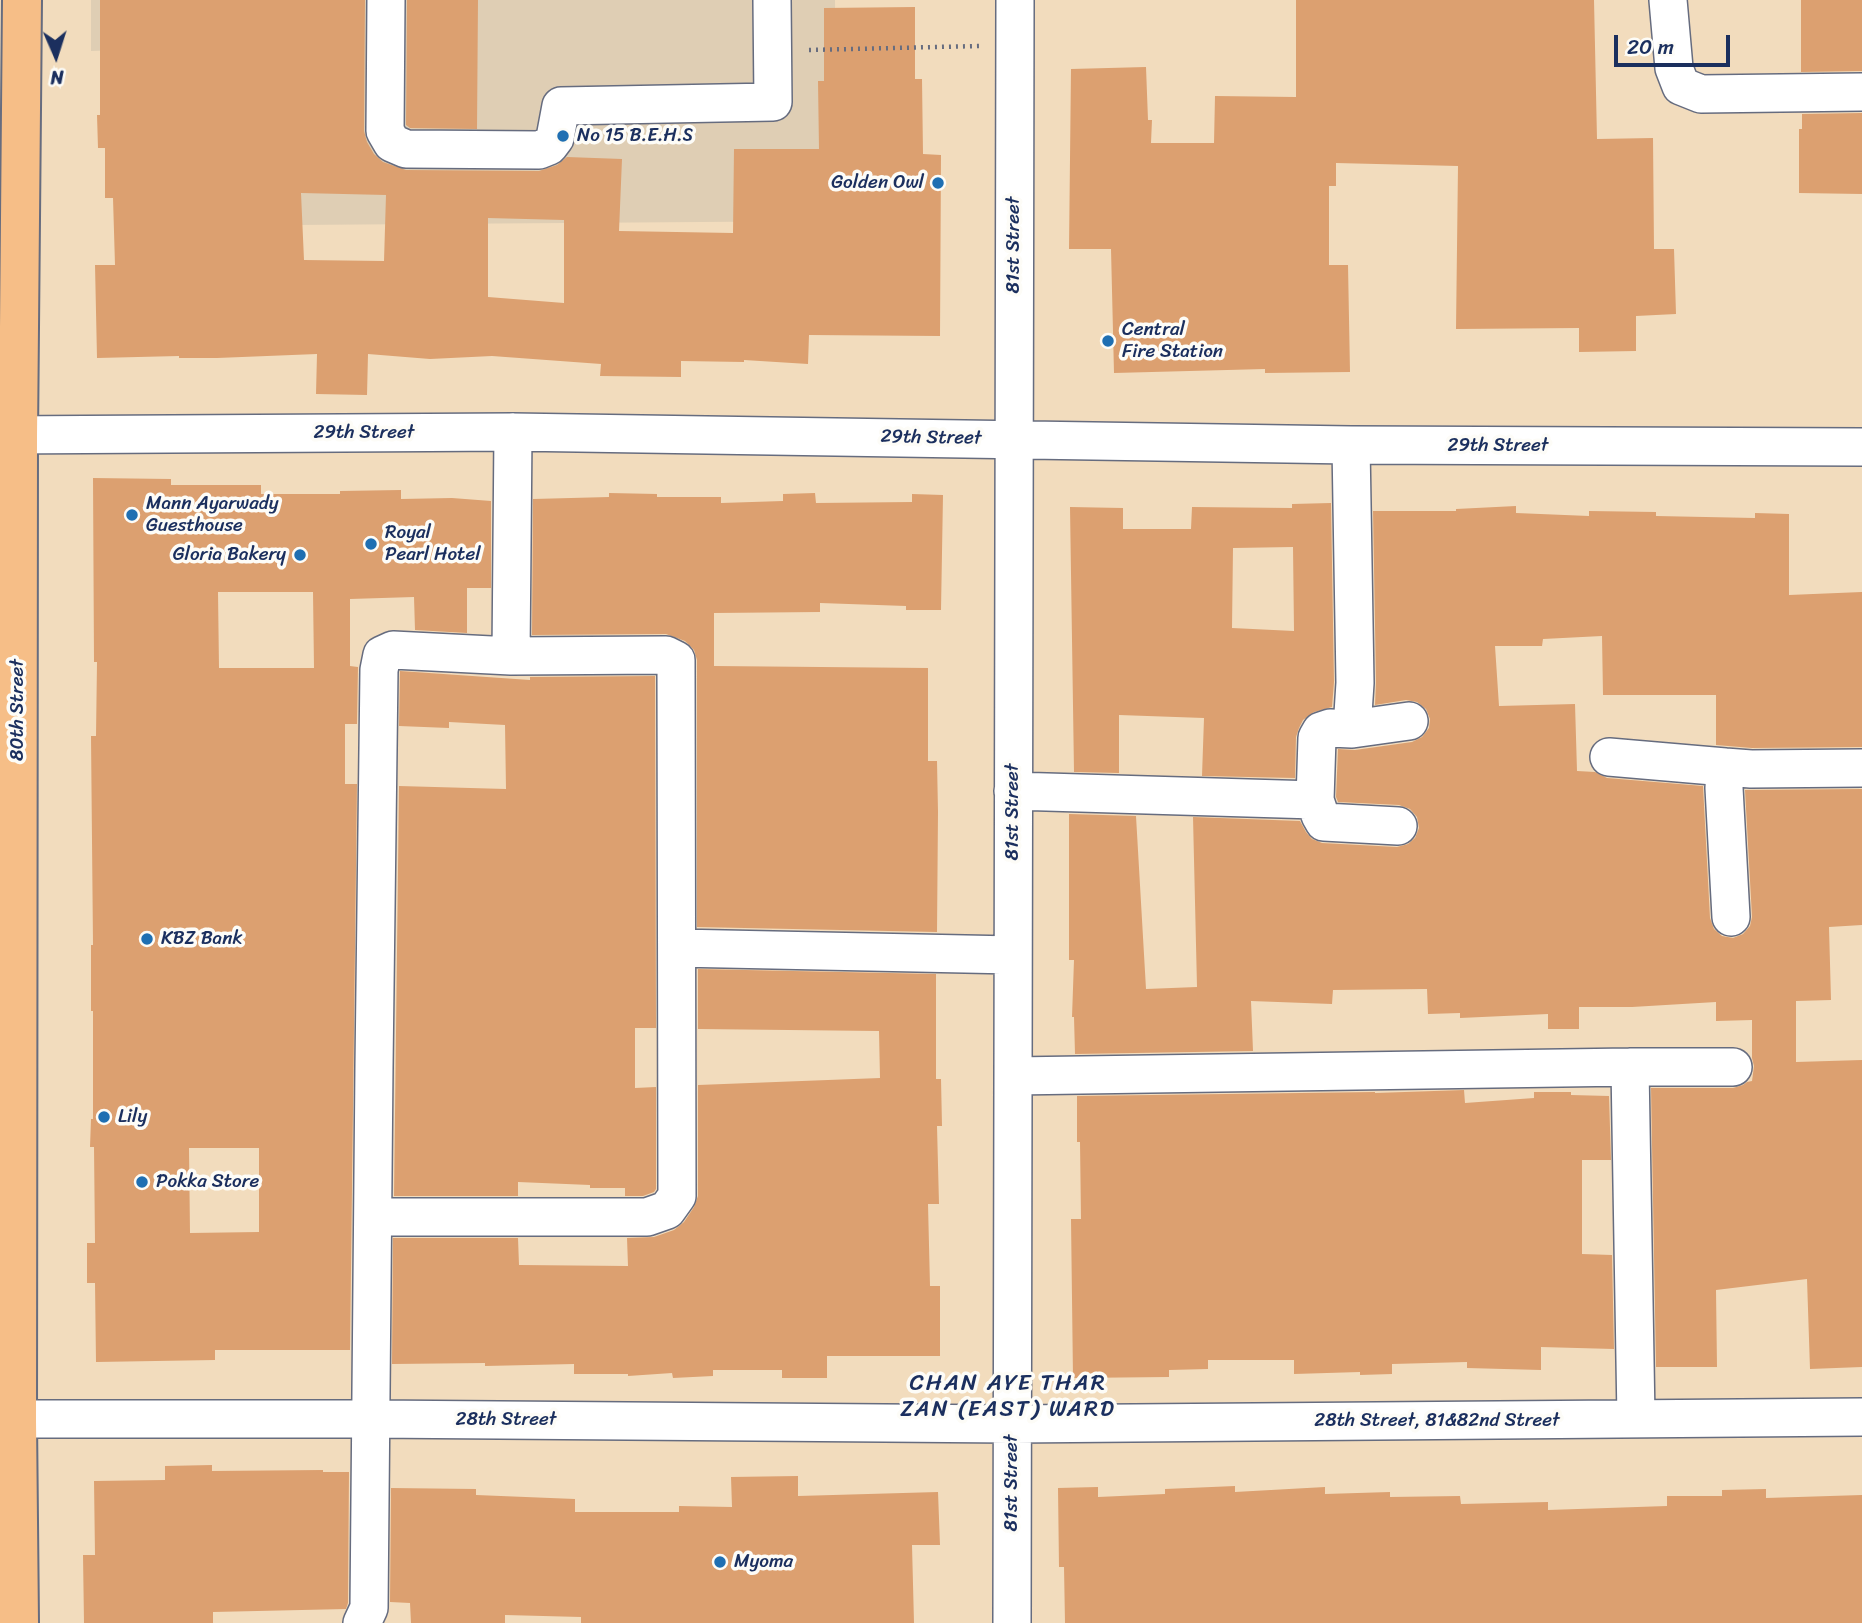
<!DOCTYPE html>
<html>
<head>
<meta charset="utf-8">
<style>
	body { margin:0 }
	#map { position:relative; width:1862px; height:1623px; overflow:hidden; background:#f2dcbd; font-family:Sriracha,sans-serif }
	canvas { display:block }
	.north { position:absolute; left:21px; top:21px; width:70px; height:70px; -webkit-text-stroke:5px #fdfcf7; paint-order:stroke; rotate:177deg; font-size:19px; font-weight:700; line-height:28px; text-align:center; color:#1b2f5e }
	.north::after { content:''; display:block; margin:auto; width:24px; height:32px; background:#1b2f5e; clip-path:polygon(50% 0,100% 100%,50% 72%,0 100%) }
	.scale { position:absolute; left:1614px; top:35px; width:116px; height:32px; box-sizing:border-box; border:4px solid #1b2f5e; border-top:0; padding-left:9px; font-size:21px; line-height:24px; white-space:nowrap; color:#1b2f5e; -webkit-text-stroke:5px #fdfcf7; paint-order:stroke }
</style>
</head>
<body>
<div id="map">
<canvas width="1862" height="1623"></canvas>
<div class="north">N</div>
<div class="scale">20 m</div>
</div>
<script>
const ctx = document.querySelector('canvas').getContext('2d');
ctx.lineJoin = 'round';
function fill(path, color) {
  ctx.fillStyle = color;
  ctx.fill(path, 'evenodd');
}
function toPath(rows) {
  const path = new Path2D();
  for (const r of rows) {
    path.moveTo(r[0], r[1]);
    for (let i = 2; i < r.length; i += 2) path.lineTo(r[i], r[i + 1]);
  }
  return path;
}
function trace(path, color, width, dash) {
  ctx.strokeStyle = color;
  ctx.lineWidth = width;
  ctx.lineCap = dash ? 'butt' : 'round';
  ctx.setLineDash(dash || []);
  ctx.stroke(path);
}
function label(font, color, halo, rows, align = 'center') {
  ctx.font = font + ' Sriracha,sans-serif';
  ctx.lineWidth = 7;
  ctx.setLineDash([]);
  ctx.textBaseline = 'middle';
  ctx.strokeStyle = halo;
  ctx.fillStyle = color;
  for (const [text, x, y, turn = 0] of rows) {
    ctx.save();
    ctx.translate(x, y);
    ctx.rotate((+turn || 0) * Math.PI / 180);
    ctx.textAlign = isNaN(turn) ? turn : align;
    if (halo) ctx.strokeText(text, 0, 0);
    ctx.fillText(text, 0, 0);
    ctx.restore();
  }
}
fill(toPath([
	[91,0,835,0,837,221,292,225,288,44,91,51]
]), '#dfceb4');
fill(toPath([
	[100,0,365,0,364,131,367,142,374,154,383,162,406,170,539,171,557,165,567,157,622,159,619,231,733,233,734,149,819,149,818,81,824,81,824,8,915,7,915,79,922,79,923,154,941,155,940,336,809,335,808,364,744,360,744,362,681,361,681,377,600,376,601,364,492,356,430,359,368,354,367,395,316,394,317,354,217,358,179,358,179,356,97,358,95,265,115,265,113,198,105,198,105,148,98,148,97,115,100,115],
	[301,193,386,195,384,261,304,260],
	[488,218,564,220,564,303,488,297],
	[407,0,478,0,477,129,410,128,406,125],
	[1296,0,1594,0,1597,139,1653,138,1654,249,1674,249,1676,314,1636,316,1636,351,1579,352,1579,328,1456,329,1458,166,1336,163,1336,186,1329,186,1329,265,1348,265,1350,372,1265,373,1265,369,1114,373,1111,249,1069,249,1071,69,1146,67,1148,120,1152,120,1151,143,1214,143,1215,96,1296,97],
	[1801,0,1862,0,1862,71,1801,72],
	[1862,113,1862,194,1799,193,1799,129,1802,129,1802,114],
	[93,478,171,479,171,485,261,485,261,494,340,494,340,491,401,490,401,499,452,498,491,501,491,588,467,588,467,633,415,630,414,597,350,599,350,666,358,667,357,724,345,724,345,784,357,784,350,1350,215,1350,215,1360,96,1362,95,1283,87,1283,87,1243,95,1243,94,1147,90,1147,91,1119,93,1119,93,1011,91,1011,91,945,93,945,91,736,96,736,97,662,94,662],
	[218,592,313,592,314,668,219,668],
	[189,1148,259,1148,259,1232,190,1233],
	[609,493,657,494,657,497,721,497,721,503,783,501,783,494,815,493,816,503,912,502,912,494,943,495,941,610,906,610,906,606,820,603,820,612,714,613,714,666,928,668,928,761,937,761,938,812,937,932,697,927,697,660,694,650,685,641,666,634,532,635,533,499,609,497],
	[1331,503,1334,682,1332,707,1314,712,1303,720,1299,728,1296,737,1295,778,1202,776,1204,718,1119,715,1119,773,1074,772,1070,507,1123,508,1123,529,1191,529,1192,507,1292,508,1292,504],
	[1293,547,1294,631,1232,628,1233,548],
	[1516,506,1516,513,1589,516,1589,511,1656,512,1656,516,1755,518,1755,513,1789,514,1789,595,1862,592,1862,747,1752,748,1716,745,1716,695,1603,695,1602,636,1543,639,1542,646,1495,646,1499,706,1575,704,1577,771,1595,772,1607,778,1703,786,1710,918,1714,929,1722,936,1733,938,1743,934,1750,926,1752,917,1745,790,1862,789,1862,925,1829,927,1831,1000,1796,1001,1796,1062,1862,1060,1862,1367,1810,1369,1807,1279,1716,1290,1717,1367,1656,1367,1651,1088,1733,1088,1743,1085,1747,1082,1752,1081,1754,1066,1752,1058,1752,1020,1716,1021,1716,1002,1632,1007,1579,1007,1579,1029,1548,1029,1548,1014,1460,1018,1460,1013,1428,1014,1427,989,1333,990,1332,1004,1251,1001,1253,1051,1075,1054,1074,1017,1072,1017,1074,960,1069,960,1069,814,1136,816,1146,989,1197,987,1193,817,1300,821,1306,832,1312,839,1322,843,1397,847,1408,844,1415,838,1419,828,1417,817,1410,809,1399,805,1338,802,1336,797,1338,749,1355,750,1412,742,1422,737,1429,728,1430,719,1426,709,1417,702,1406,700,1375,705,1376,683,1373,511,1456,511,1456,509],
	[400,671,530,680,530,677,655,676,656,1028,635,1028,635,1088,656,1087,656,1189,654,1192,643,1196,625,1196,625,1188,590,1188,590,1185,518,1182,518,1196,394,1196,399,786,506,789,505,725,449,722,449,728,399,726],
	[698,969,936,974,936,1079,941,1079,942,1126,937,1126,939,1204,928,1204,930,1286,940,1286,940,1356,827,1356,827,1378,782,1378,782,1370,713,1370,713,1376,673,1378,672,1373,628,1376,628,1374,574,1374,574,1364,485,1366,485,1363,392,1364,393,1238,518,1238,519,1265,628,1266,627,1238,654,1237,674,1230,684,1222,694,1207,698,1196,698,1085,880,1078,879,1031,698,1029],
	[1464,1090,1465,1103,1534,1098,1534,1092,1571,1092,1571,1095,1609,1096,1611,1160,1582,1160,1582,1254,1612,1255,1614,1349,1541,1347,1541,1370,1467,1368,1467,1362,1392,1364,1392,1374,1360,1375,1360,1372,1294,1374,1294,1360,1208,1360,1208,1369,1169,1370,1169,1377,1073,1378,1071,1219,1081,1219,1080,1142,1077,1142,1077,1096,1375,1092,1375,1093],
	[212,1465,212,1471,323,1470,323,1472,349,1472,348,1603,346,1609,213,1612,213,1623,84,1623,83,1555,95,1555,94,1481,165,1480,165,1466],
	[798,1476,798,1496,938,1492,940,1545,912,1545,914,1623,581,1623,581,1617,505,1615,505,1623,411,1623,410,1603,390,1602,391,1488,476,1489,476,1495,575,1499,575,1512,679,1512,679,1506,732,1507,731,1477],
	[1235,1486,1235,1492,1325,1487,1325,1494,1390,1492,1390,1497,1460,1496,1461,1504,1548,1502,1548,1510,1667,1506,1667,1496,1722,1496,1722,1490,1766,1489,1766,1498,1862,1495,1862,1623,1065,1623,1064,1567,1059,1567,1058,1488,1098,1487,1098,1497,1165,1494,1165,1489]
]), '#dca070');
const minor = toPath([
	[386,0,385,131,392,143,406,149,539,150,549,146,555,138,561,106,773,102,772,0],
	[1668,0,1674,68,1681,86,1701,94,1862,92],
	[0,435,513,432,1351,445,1862,447],
	[1351,445,1355,683,1352,729,1409,721],
	[511,656,513,432],
	[1609,757,1725,767],
	[1013,791,1315,800,1317,738,1321,731,1330,728,1352,729],
	[1315,800,1320,815,1324,822,1398,826],
	[1731,917,1724,788,1725,767,1751,769,1862,768],
	[677,948,1013,955],
	[1630,1067,1636,1419],
	[1013,1076,1630,1067,1733,1067],
	[0,1419,371,1419,1012,1424,1862,1417],
	[362,1623,369,1608,374,1066,379,670,382,655,393,650,511,656,666,655,676,660,677,1196,667,1210,647,1217,373,1217],
	[1012,1623,1015,0]
]);
const major = toPath([
	[19,1623,17,1420,18,436,22,0]
]);
trace(minor, '#666c7f', 40);
trace(major, '#666c7f', 42);
trace(toPath([
	[809,50,979,46]
]), '#666c7f', 4.5, [2, 5]);
trace(minor, '#fff', 37);
trace(major, '#f6be87', 38);
for (const [x, y, r, color] of [
	[563,136,7,"#1f6fb2"],
	[938,183,7,"#1f6fb2"],
	[1108,341,7,"#1f6fb2"],
	[132,515,7,"#1f6fb2"],
	[371,544,7,"#1f6fb2"],
	[300,555,7,"#1f6fb2"],
	[147,939,7,"#1f6fb2"],
	[104,1117,7,"#1f6fb2"],
	[142,1182,7,"#1f6fb2"],
	[720,1562,7,"#1f6fb2"]
]) {
  const dot = new Path2D();
  dot.arc(x, y, r, 0, 2 * Math.PI);
  ctx.fillStyle = color;
  ctx.fill(dot);
  trace(dot, '#fdfcf7', 2.5);
}
label('19px', '#1b2f5e', '#fdfcf7', [
	["No 15 B.E.H.S",577,136],
	["Golden Owl",924,183,"right"],
	["Central",1122,330],
	["Fire Station",1122,352],
	["Mann Ayarwady",146,504],
	["Guesthouse",146,526],
	["Royal",385,533],
	["Pearl Hotel",385,555],
	["Gloria Bakery",286,555,"right"],
	["KBZ Bank",161,939],
	["Lily",118,1117],
	["Pokka Store",156,1182],
	["Myoma",734,1562]
], 'left');
label('19px', '#1b2f5e', '#fdfcf7', [
	["81st Street",1014,245,-90],
	["29th Street",364,433],
	["29th Street",931,438,1],
	["29th Street",1498,446],
	["80th Street",18,710,-90],
	["81st Street",1013,812,-90],
	["28th Street",506,1420],
	["28th Street, 81&82nd Street",1437,1421],
	["81st Street",1012,1483,-90]
]);
ctx.letterSpacing = '2px';
label('23px', '#1b2f5e', '#fdfcf7', [
	["CHAN AYE THAR",1008,1384],
	["ZAN (EAST) WARD",1008,1410]
]);
ctx.letterSpacing = '0px';
</script>
</body>
</html>
